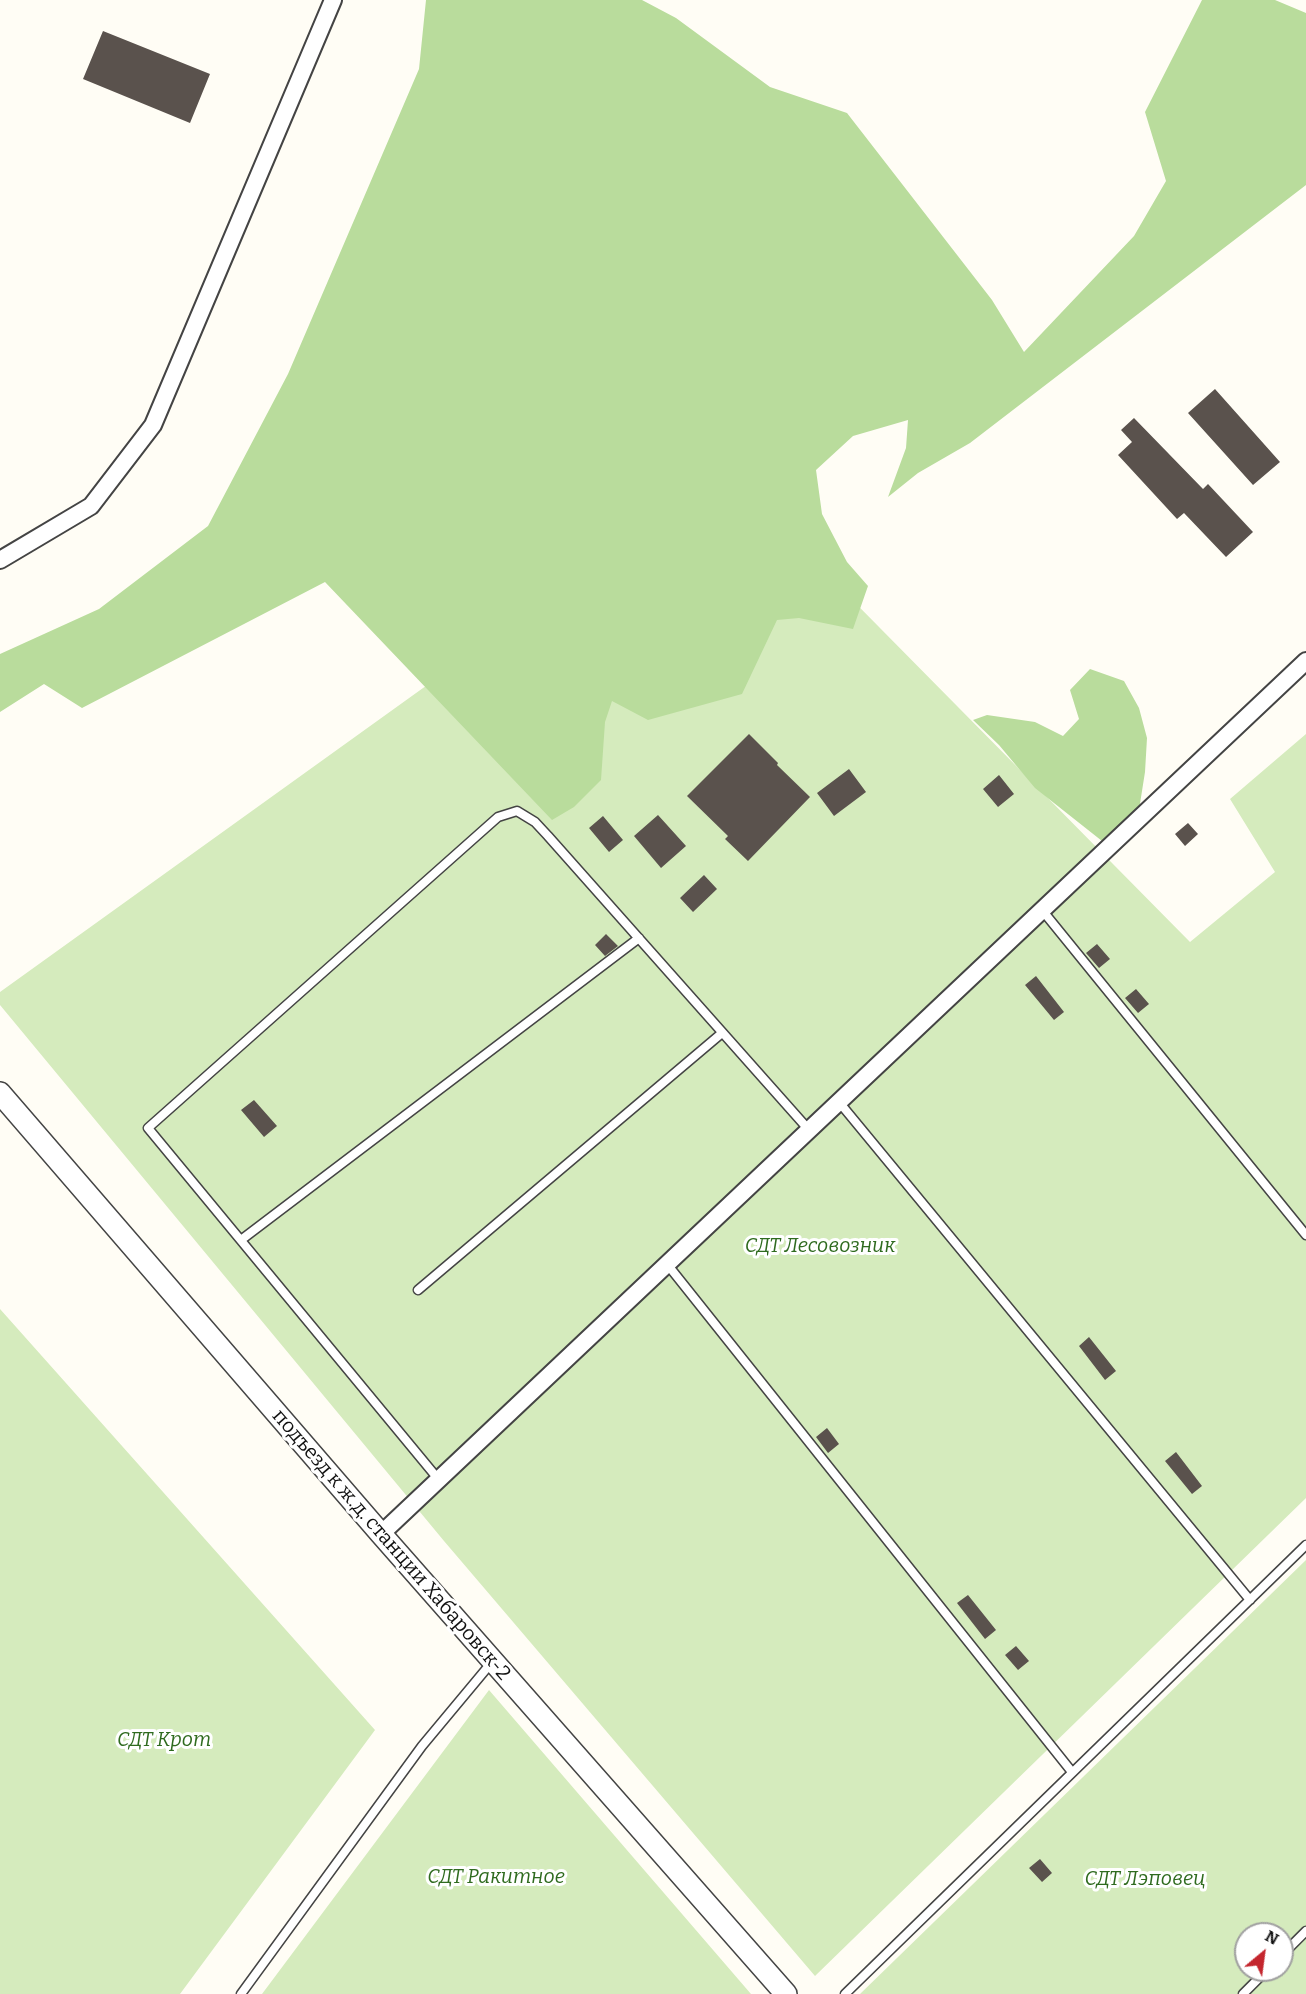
<!DOCTYPE html>
<html>
<head>
<meta charset="utf-8">
<style>
	body { margin:0 }
	#map { position:relative; width:1306px; height:1994px; overflow:hidden; background:#fffdf5; font-family:Bitter,serif }
	canvas { display:block }
	.north { position:absolute; left:1234px; top:1922px; width:60px; height:60px; box-sizing:border-box; background:#fff; border:2px solid #a0a0a0; border-radius:50%; rotate:29deg; font-size:16px; font-weight:700; line-height:24px; text-align:center; color:#111 }
	.north::after { content:''; display:block; margin:auto; width:21px; height:27px; background:#c4262e; clip-path:polygon(50% 0,100% 100%,50% 72%,0 100%) }
</style>
</head>
<body>
<div id="map">
<canvas width="1306" height="1994"></canvas>
<div class="north">N</div>
</div>
<script>
const ctx = document.querySelector('canvas').getContext('2d');
ctx.lineJoin = 'round';
function fill(path, color) {
  ctx.fillStyle = color;
  ctx.fill(path, 'evenodd');
}
function toPath(rows) {
  const path = new Path2D();
  for (const r of rows) {
    path.moveTo(r[0], r[1]);
    for (let i = 2; i < r.length; i += 2) path.lineTo(r[i], r[i + 1]);
  }
  return path;
}
function trace(path, color, width, dash) {
  ctx.strokeStyle = color;
  ctx.lineWidth = width;
  ctx.lineCap = dash ? 'butt' : 'round';
  ctx.setLineDash(dash || []);
  ctx.stroke(path);
}
function label(font, color, halo, rows, align = 'center') {
  ctx.font = font + ' Bitter,serif';
  ctx.lineWidth = 6;
  ctx.setLineDash([]);
  ctx.textBaseline = 'middle';
  ctx.strokeStyle = halo;
  ctx.fillStyle = color;
  for (const [text, x, y, turn = 0] of rows) {
    ctx.save();
    ctx.translate(x, y);
    ctx.rotate((+turn || 0) * Math.PI / 180);
    ctx.textAlign = isNaN(turn) ? turn : align;
    if (halo) ctx.strokeText(text, 0, 0);
    ctx.fillText(text, 0, 0);
    ctx.restore();
  }
}
fill(toPath([
	[725,471,1190,942,1275,872,1230,799,1306,734,1306,1498,815,1976,444,1541,0,1005,0,992],
	[0,1309,375,1730,180,1994,0,1994],
	[1306,1560,1306,1994,860,1994],
	[1246,1934,1282,1934,1282,1970,1246,1970],
	[489,1690,751,1994,262,1994]
]), '#d5ebbd');
fill(toPath([
	[426,0,642,0,676,18,770,87,847,113,992,300,1024,352,1134,236,1166,181,1145,112,1202,0,1275,0,1306,13,1306,185,970,443,918,473,888,497,906,448,908,420,853,436,816,470,822,514,847,562,868,586,853,629,799,618,777,620,742,694,648,720,612,701,605,722,601,780,574,807,552,820,325,582,82,708,44,684,0,712,0,654,99,609,208,526,288,374,419,69],
	[1090,669,1124,681,1139,708,1147,738,1145,772,1139,810,1102,841,1035,788,999,745,973,720,987,715,1035,722,1063,736,1079,719,1070,690]
]), '#b9dc9c');
fill(toPath([
	[103,31,210,74,190,123,83,79],
	[1215,389,1280,462,1253,485,1188,413],
	[1134,418,1203,489,1208,484,1253,532,1226,557,1184,513,1177,519,1118,455,1132,442,1121,430],
	[749,734,778,763,777,765,810,797,748,861,725,839,728,836,687,796],
	[849,769,866,792,834,816,817,793],
	[999,775,1014,794,998,807,983,789],
	[658,815,686,846,661,868,634,836],
	[603,816,623,840,609,852,589,828],
	[1188,823,1198,834,1185,846,1175,834],
	[704,875,717,889,693,912,680,898],
	[606,934,618,946,605,956,595,945],
	[1097,944,1110,959,1099,968,1086,953],
	[1036,976,1064,1012,1054,1020,1025,985],
	[1136,989,1149,1004,1138,1013,1125,998],
	[254,1100,277,1126,264,1137,241,1110],
	[1089,1337,1116,1371,1105,1380,1079,1346],
	[827,1428,839,1444,828,1453,816,1437],
	[1176,1452,1202,1486,1192,1494,1165,1461],
	[968,1595,996,1630,985,1639,957,1603],
	[1016,1646,1029,1661,1018,1670,1005,1655],
	[1040,1859,1052,1873,1042,1882,1029,1868]
]), '#5a524d');
const service = toPath([
	[1042,910,1306,1235],
	[839,1102,1250,1600],
	[241,1240,639,938],
	[667,1264,1072,1772],
	[418,1290,722,1033],
	[439,1480,148,1128,498,817,517,811,535,822,548,836,809,1130],
	[1282,1955,1306,1931],
	[241,1994,422,1746,492,1662],
	[845,1994,1306,1545],
	[1243,1994,1267,1970]
]);
const minor = toPath([
	[0,560,91,506,153,425,333,0],
	[381,1534,1306,661]
]);
const tertiary = toPath([
	[0,1093,381,1534,786,1994]
]);
trace(service, '#444', 11);
trace(minor, '#444', 20);
trace(tertiary, '#444', 24);
trace(service, '#fff', 8);
trace(minor, '#fff', 16);
trace(tertiary, '#fff', 21);
label('italic 20px', '#2f6b1f', '#fff', [
	["СДТ Лесовозник",820,1246],
	["СДТ Крот",164,1740],
	["СДТ Ракитное",496,1877],
	["СДТ Лэповец",1145,1879]
]);
label('20px', '#111', '#fff', [
	["подъезд к ж.д. станции Хабаровск-2",391,1545,49]
]);
</script>
</body>
</html>
